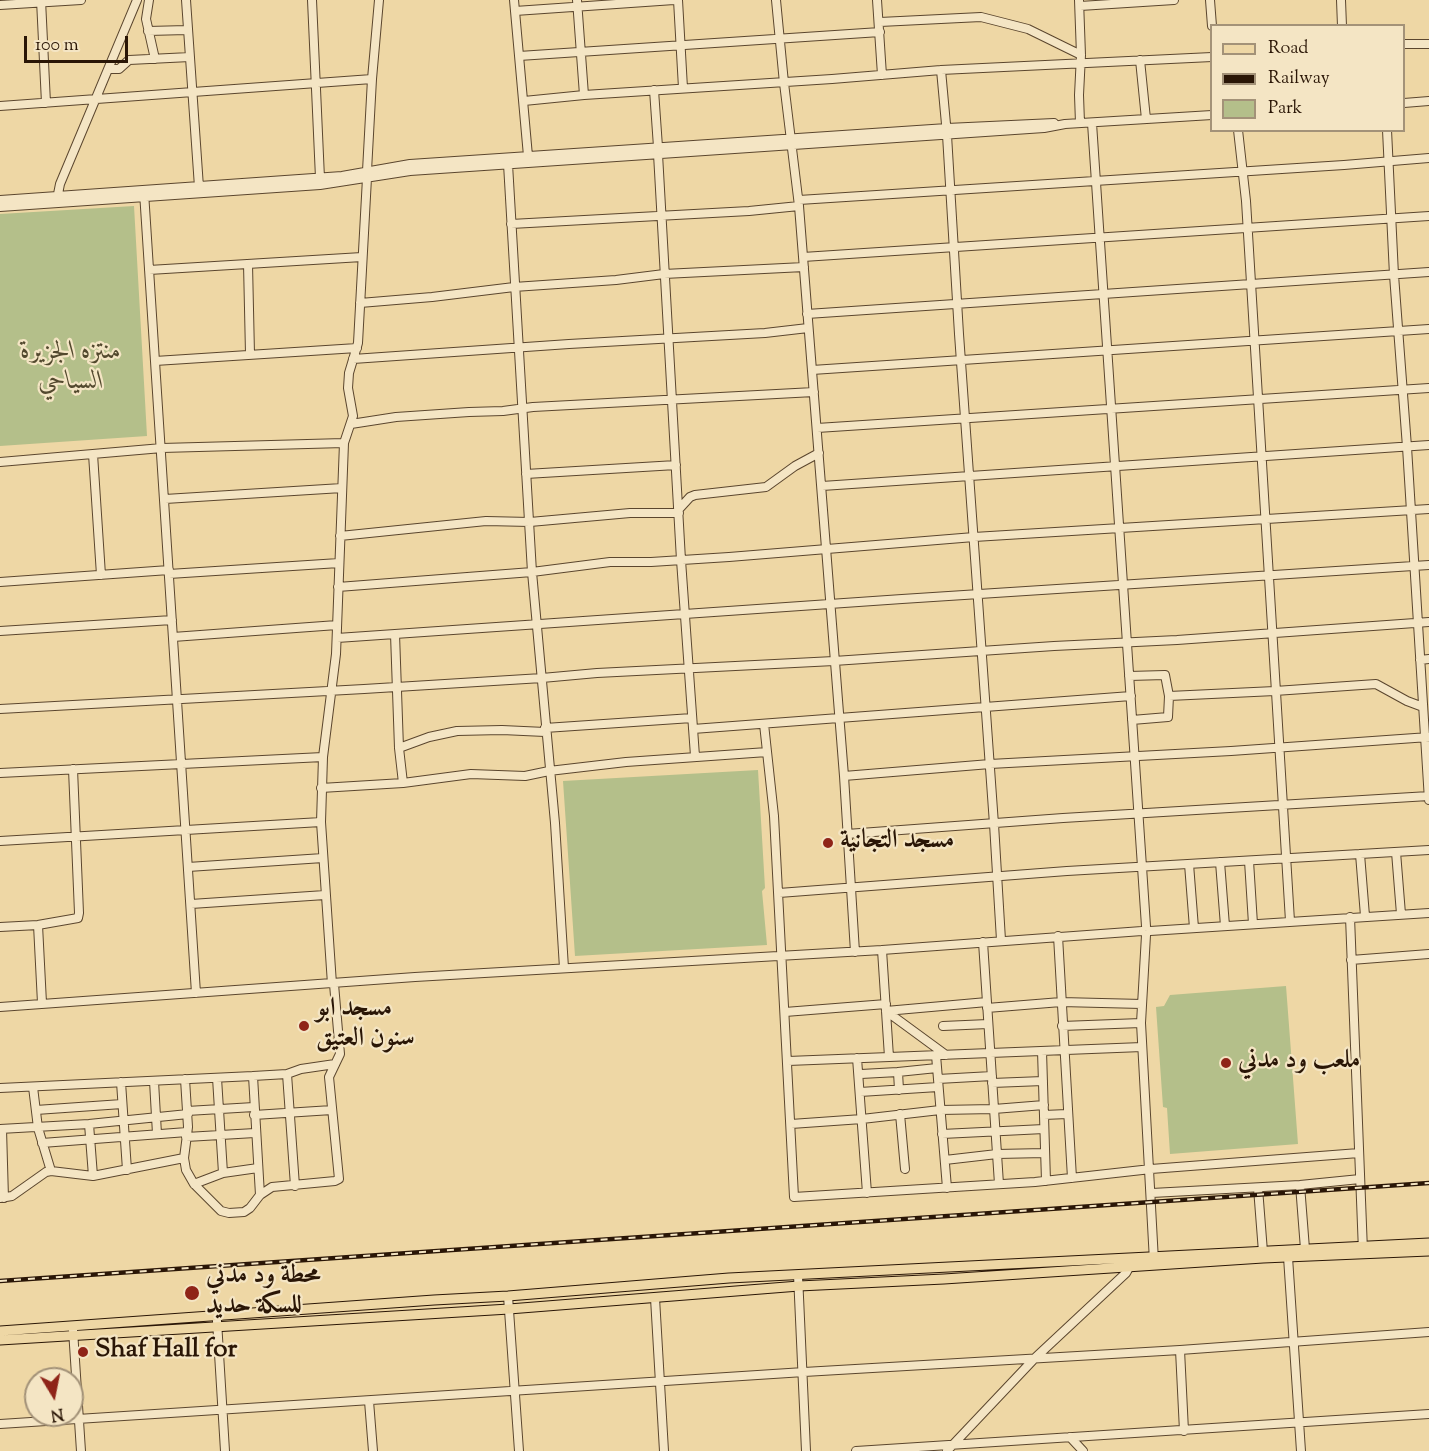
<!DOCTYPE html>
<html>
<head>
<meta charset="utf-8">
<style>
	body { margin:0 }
	#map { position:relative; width:1429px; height:1451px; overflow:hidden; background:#eed7a5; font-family:"Sorts Mill Goudy",serif }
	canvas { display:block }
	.legend { position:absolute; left:1210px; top:24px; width:195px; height:108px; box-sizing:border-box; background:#f4e5c4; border:2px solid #a39278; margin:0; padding:8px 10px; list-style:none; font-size:18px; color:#2a1606 }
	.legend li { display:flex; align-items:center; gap:12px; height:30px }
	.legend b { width:30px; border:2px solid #a39278 }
	.north { position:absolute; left:24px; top:1367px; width:60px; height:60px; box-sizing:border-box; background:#f4e5c4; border:2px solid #a39278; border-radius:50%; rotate:170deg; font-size:16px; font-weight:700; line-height:24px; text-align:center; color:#2a1606 }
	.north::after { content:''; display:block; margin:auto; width:21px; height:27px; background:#8f2418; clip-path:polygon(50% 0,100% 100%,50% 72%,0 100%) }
	.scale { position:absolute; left:24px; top:36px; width:104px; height:27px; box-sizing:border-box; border:3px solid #2a1606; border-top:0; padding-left:8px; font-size:18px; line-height:21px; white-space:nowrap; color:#2a1606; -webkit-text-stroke:4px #f4e5c4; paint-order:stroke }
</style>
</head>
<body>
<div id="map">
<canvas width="1429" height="1451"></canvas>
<ul class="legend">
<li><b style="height:8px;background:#eed7a5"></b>Road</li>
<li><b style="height:8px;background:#2a1606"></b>Railway</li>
<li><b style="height:16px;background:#b4bf8a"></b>Park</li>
</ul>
<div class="north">N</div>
<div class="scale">100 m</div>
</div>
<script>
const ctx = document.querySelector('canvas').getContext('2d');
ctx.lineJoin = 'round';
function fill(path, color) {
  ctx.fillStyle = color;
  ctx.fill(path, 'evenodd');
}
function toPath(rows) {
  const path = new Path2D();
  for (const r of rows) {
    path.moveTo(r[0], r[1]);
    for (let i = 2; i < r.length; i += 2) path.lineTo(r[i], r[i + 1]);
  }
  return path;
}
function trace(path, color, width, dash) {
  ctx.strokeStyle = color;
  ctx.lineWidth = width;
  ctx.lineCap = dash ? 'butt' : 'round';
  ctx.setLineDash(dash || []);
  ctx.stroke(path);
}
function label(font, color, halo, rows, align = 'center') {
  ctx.font = font + ' "Sorts Mill Goudy",Amiri,serif';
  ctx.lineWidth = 4.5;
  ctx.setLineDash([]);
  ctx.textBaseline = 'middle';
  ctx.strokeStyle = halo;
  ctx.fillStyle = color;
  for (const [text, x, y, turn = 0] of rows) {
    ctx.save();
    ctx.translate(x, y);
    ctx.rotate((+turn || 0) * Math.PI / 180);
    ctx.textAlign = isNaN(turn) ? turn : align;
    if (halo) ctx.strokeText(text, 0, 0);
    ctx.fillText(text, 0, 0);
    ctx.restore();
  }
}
fill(toPath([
	[134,206,147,436,0,446,0,214],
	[758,770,765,888,762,891,767,945,575,956,563,781],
	[1286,986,1298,1144,1170,1154,1167,1108,1163,1107,1156,1007,1164,1006,1170,995]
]), '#b4bf8a');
const minor = toPath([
	[41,0,46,103],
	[149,0,146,19,155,59],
	[186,0,199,187],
	[312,0,320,178],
	[514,0,528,156],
	[577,0,584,95],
	[678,0,683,88],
	[776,0,784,83,799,206,844,776,855,952],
	[877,0,882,75],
	[1079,0,1081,55,1079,95,1080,123],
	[1210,0,1212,26],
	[1341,0,1342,26],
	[0,5,81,0],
	[1080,6,1174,0],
	[515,11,674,0],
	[880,22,981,17,1028,29,1081,55],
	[148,31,187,30],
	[1404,44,1429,44],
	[519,56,880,32],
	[1140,60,1146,119],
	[109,69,119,69,129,60,190,57],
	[941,70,947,135,959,334,994,824,1001,940],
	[654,90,658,147],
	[524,101,584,95,832,79,941,70,1212,57],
	[1404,103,1429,101],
	[0,106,372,79],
	[1092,123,1146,926],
	[1238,130,1246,201,1290,921],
	[1387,130,1394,275,1407,447,1429,800],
	[658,154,681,560,695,756],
	[508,164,532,572,555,823,564,968],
	[367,171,372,79,379,0],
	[144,192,196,993],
	[57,199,60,184,137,0],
	[0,200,342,176,410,164,947,128,1054,123],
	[799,200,1344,165,1429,158],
	[0,207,320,185,410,171,1044,128,1065,124,1212,115],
	[511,224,749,211,799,206],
	[803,257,1429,216],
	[248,264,250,354],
	[149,270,362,257],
	[360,303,432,297,514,287,616,280,664,274,804,267],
	[807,314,1429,272],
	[353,359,569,344,765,333,808,328],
	[155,361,357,348],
	[812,370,1429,329],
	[351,424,396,417,469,412,503,411,533,407,814,392],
	[817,428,1429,388],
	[93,454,101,575],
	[0,462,162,448,344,443],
	[526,474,676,465],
	[822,486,1429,445],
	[165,499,342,488],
	[679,509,690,497,695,495,766,487,795,466,819,453],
	[340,536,486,521,530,522,630,513,679,513],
	[169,574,339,563],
	[0,582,169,570],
	[338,587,532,572,610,562,651,562,729,557,974,537,1429,509],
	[0,631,172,620],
	[395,634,399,748,403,783],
	[173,637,337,625],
	[337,638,902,599,1429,565],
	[1420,660,1429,659],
	[1129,676,1165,675,1169,696,1168,717,1132,720],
	[1169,696,1275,691,1376,684,1407,701,1423,707],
	[0,709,364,689,542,678,597,673,834,661,1054,646,1177,640,1429,622],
	[764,724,774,816,794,1197,1035,1182,1151,1169,1359,1153],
	[545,728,692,718],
	[693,729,1131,696],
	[399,748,429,737,457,731,502,730,545,732],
	[0,773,323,757],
	[844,776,990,764,1231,751,1429,737],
	[321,788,403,783,471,774,525,776,549,771,626,762,767,752],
	[847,834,1063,818,1429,796],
	[0,841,321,822],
	[1396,852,1401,914],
	[1360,854,1365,916],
	[1249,861,1253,924],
	[1220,862,1225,926],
	[1189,864,1194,928],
	[188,867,323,858],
	[779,893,1067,871,1429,850],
	[191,904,325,895],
	[1350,917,1363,1251],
	[38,925,42,1003],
	[0,927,38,925,78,918,79,913,73,769],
	[1150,931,1429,913],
	[1146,935,1141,1023,1154,1261],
	[1058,936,1072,1178],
	[983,942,999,1184],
	[882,950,889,1057],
	[1351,960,1429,954],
	[332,984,321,822,323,757,336,654,344,443,353,416,348,388,349,373,358,343,367,178],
	[0,1007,415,977,882,950,1142,931],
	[987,1008,1061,1002,1142,1004],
	[886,1011,987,1002],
	[886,1011,946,1055],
	[785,1012,886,1004],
	[943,1026,988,1024],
	[1062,1026,1141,1023],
	[1042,1051,1046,1181],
	[936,1055,947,1188],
	[857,1058,867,1193],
	[788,1061,1142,1047],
	[287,1074,295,1186],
	[861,1074,898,1072],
	[253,1076,260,1195],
	[217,1078,223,1173],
	[185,1079,188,1127,184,1158,186,1170,194,1184,221,1211,229,1213,244,1212,250,1208,260,1195,272,1187,335,1181,339,1179,329,1077,340,1054,334,984],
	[938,1079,992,1076],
	[154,1081,157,1134],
	[121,1082,127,1170],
	[992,1083,1043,1081],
	[33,1087,38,1128,51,1171],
	[0,1088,253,1076,287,1074,301,1069,335,1064],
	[899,1090,898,1072,937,1068],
	[860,1092,938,1087],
	[36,1110,122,1104],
	[187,1111,254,1107],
	[900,1114,905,1169],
	[254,1115,332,1110],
	[1044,1115,1067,1114],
	[89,1124,93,1176],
	[791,1124,862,1119,940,1110,994,1109,1044,1105],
	[0,1129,89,1124,188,1114],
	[2,1129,4,1198],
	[942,1134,1044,1129],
	[186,1137,255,1133],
	[42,1143,187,1132],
	[945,1160,997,1154,1045,1153],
	[194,1184,223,1173,258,1168],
	[1300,1185,1305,1249],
	[1258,1188,1263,1252],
	[1152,1193,1300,1185,1360,1179],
	[0,1198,12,1196,46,1172,51,1171,93,1176,184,1158],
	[1288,1257,1301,1451],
	[798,1275,806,1451],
	[508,1296,519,1451],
	[655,1298,664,1451],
	[217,1321,225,1451],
	[73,1330,81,1451],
	[1180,1350,1184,1431],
	[369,1401,373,1451],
	[0,1424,804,1372,1180,1350,1429,1332],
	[1070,1437,1083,1451],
	[856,1451,1429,1414],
	[947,1451,1035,1358,1126,1273,1131,1264]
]);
const major = toPath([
	[0,1331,434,1300,508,1296,729,1278,1429,1243],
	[0,1340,509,1309,799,1286,944,1279,1263,1258,1429,1251]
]);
trace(minor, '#5b462e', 10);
trace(major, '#2a1606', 11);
trace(minor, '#f4e5c4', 8);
trace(major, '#eed7a5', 9);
const rail = toPath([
	[0,1281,1429,1183]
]);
trace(rail, '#2a1606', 4.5);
trace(rail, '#f4e5c4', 2, [7]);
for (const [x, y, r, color] of [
	[828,843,6,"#8f2418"],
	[304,1026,6,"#8f2418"],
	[1226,1063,6,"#8f2418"],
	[192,1293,8,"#8f2418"],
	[83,1352,6,"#8f2418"]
]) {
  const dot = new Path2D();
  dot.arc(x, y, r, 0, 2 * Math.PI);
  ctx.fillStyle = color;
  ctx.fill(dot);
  trace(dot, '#f4e5c4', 2);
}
label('italic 26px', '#53492e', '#f4e5c4', [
	["منتزه الجزيرة",71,354],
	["السياحي",71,384]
]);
label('bold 26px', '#2a1606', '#f4e5c4', [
	["مسجد التجانية",840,843],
	["مسجد ابو",316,1011],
	["سنون العتيق",316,1041],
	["ملعب ود مدني",1238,1063],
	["محطة ود مدني",206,1278],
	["للسكة حديد",206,1308],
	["Shaf Hall for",95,1352]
], 'left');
</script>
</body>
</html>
